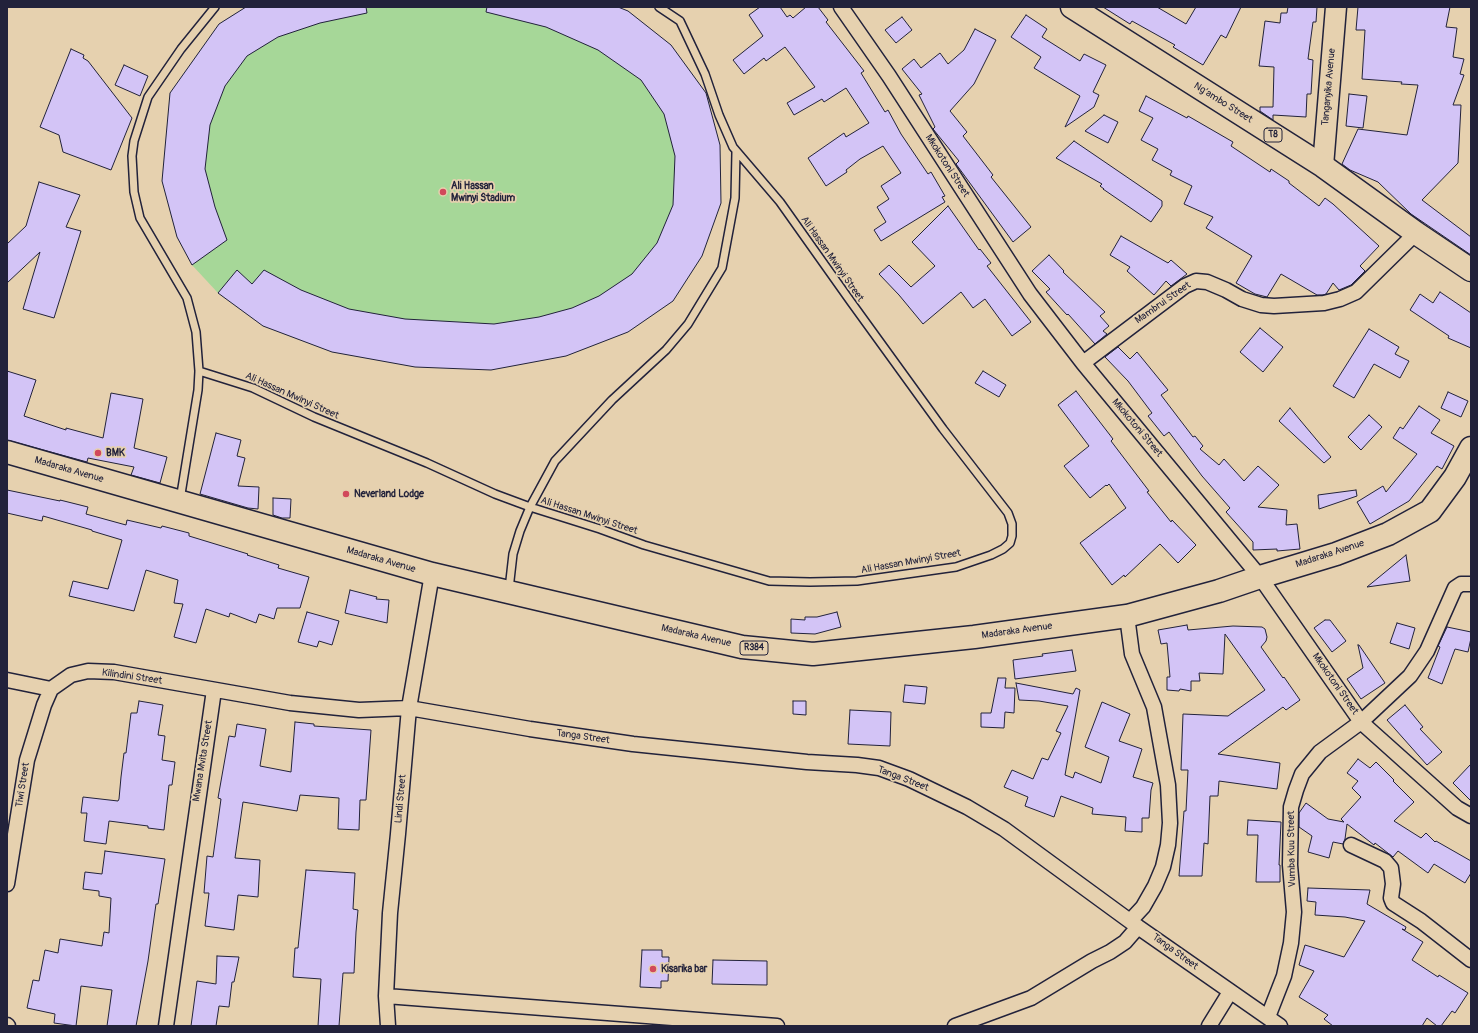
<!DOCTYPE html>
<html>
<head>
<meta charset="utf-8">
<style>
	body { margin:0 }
	#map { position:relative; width:1478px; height:1033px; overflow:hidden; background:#e6d1af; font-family:Pangolin,sans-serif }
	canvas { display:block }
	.frame { position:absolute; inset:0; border:8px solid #22223b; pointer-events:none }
</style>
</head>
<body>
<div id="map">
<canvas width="1478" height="1033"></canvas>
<div class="frame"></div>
</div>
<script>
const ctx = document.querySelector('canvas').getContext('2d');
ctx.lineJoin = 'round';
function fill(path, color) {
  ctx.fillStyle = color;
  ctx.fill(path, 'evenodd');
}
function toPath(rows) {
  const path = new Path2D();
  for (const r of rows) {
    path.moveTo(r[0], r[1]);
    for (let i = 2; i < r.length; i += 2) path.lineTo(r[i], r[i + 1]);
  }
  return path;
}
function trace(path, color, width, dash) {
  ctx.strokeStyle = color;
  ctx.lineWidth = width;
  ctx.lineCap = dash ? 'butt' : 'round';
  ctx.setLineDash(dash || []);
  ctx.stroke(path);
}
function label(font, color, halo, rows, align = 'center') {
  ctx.font = font + ' Pangolin,sans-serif';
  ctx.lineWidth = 3.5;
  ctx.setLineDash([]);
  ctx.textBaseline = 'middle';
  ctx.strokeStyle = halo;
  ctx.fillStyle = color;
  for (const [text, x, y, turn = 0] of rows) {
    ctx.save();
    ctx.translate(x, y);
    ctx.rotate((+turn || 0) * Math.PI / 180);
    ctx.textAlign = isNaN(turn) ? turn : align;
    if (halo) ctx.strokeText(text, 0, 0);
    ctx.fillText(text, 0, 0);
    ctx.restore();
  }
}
fill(toPath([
	[246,7,618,7,628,11,671,45,706,93,720,145,721,203,702,256,673,301,628,332,566,356,415,367,332,352,263,326,218,293,192,265,177,237,162,181,170,93,219,24]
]), '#a6d798');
const building = toPath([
	[246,7,366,7,367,13,320,23,278,37,247,56,225,86,210,125,205,169,215,207,227,240,192,265,177,237,162,181,170,93,219,24,246,7],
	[487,7,618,7,628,11,671,45,706,93,720,145,721,203,702,256,673,301,628,332,566,356,491,370,415,367,332,352,263,326,218,293,237,270,252,284,264,270,301,290,349,309,405,319,494,324,539,317,572,308,599,296,632,274,657,243,673,205,675,156,664,114,641,80,598,50,546,27,486,12,487,7],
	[760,7,780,7,787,17,790,15,793,18,806,7,818,7,828,20,826,22,864,71,861,73,885,112,888,110,901,134,928,174,931,172,945,196,942,197,945,202,881,241,874,230,886,222,877,207,889,199,881,186,901,173,883,146,860,159,846,170,847,172,826,186,808,158,844,133,846,137,869,123,846,88,824,102,822,99,794,115,787,103,815,87,785,47,766,61,764,58,744,74,733,60,763,36,749,15,760,7],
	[1103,7,1157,7,1186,24,1196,7,1241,7,1226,38,1221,35,1203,65,1173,47,1175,45,1132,21,1130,24,1103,7],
	[1288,7,1317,7,1316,22,1313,22,1308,59,1313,60,1311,94,1307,94,1306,117,1273,115,1273,120,1260,111,1260,107,1273,107,1274,67,1259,66,1265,21,1280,23,1281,13,1287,13,1288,7],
	[1358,7,1450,7,1446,27,1457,28,1453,57,1464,59,1460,74,1464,75,1453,105,1461,105,1458,163,1422,200,1471,237,1471,255,1411,214,1378,182,1350,170,1342,164,1358,129,1407,135,1418,85,1401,84,1402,82,1362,79,1365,30,1356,30,1358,7],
	[1026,15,1047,29,1042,37,1080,61,1084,54,1106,65,1093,92,1099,95,1094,107,1065,127,1080,96,1034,68,1041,57,1011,37,1026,15],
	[902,17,912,30,896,43,885,30,902,17],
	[975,29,996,40,974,84,950,111,967,132,963,136,993,175,991,177,1031,227,1013,242,956,164,959,161,933,129,935,127,919,95,922,94,902,69,914,59,921,68,940,53,948,64,964,50,975,29],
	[71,49,84,55,83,58,88,61,132,118,111,170,63,152,59,135,40,127,71,49],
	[124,65,148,76,140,96,115,85,124,65],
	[1349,94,1367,96,1363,128,1346,126,1349,94],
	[1146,96,1187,118,1188,116,1233,142,1231,146,1270,172,1271,169,1289,181,1289,183,1319,206,1325,198,1333,204,1379,246,1360,266,1365,271,1351,285,1339,290,1333,283,1326,294,1323,295,1317,295,1281,274,1267,297,1255,294,1236,283,1252,256,1206,228,1213,217,1184,204,1192,186,1170,175,1172,171,1152,160,1158,149,1141,140,1153,118,1139,111,1146,96],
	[1104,115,1118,122,1108,143,1085,131,1104,115],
	[1074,141,1162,201,1162,206,1151,222,1103,189,1104,189,1100,186,1102,184,1056,158,1074,141],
	[39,182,80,195,66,227,81,231,54,318,23,309,40,252,7,283,7,244,26,226,39,182],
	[948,206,979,250,980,249,991,263,987,266,1031,322,1012,336,985,299,973,308,961,292,923,324,899,295,879,274,889,265,911,287,935,266,912,242,948,206],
	[1121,236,1168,263,1171,260,1187,274,1171,286,1166,281,1154,295,1127,271,1130,267,1110,255,1121,236],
	[1049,255,1064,271,1063,272,1105,312,1100,316,1109,326,1103,331,1107,334,1095,344,1068,314,1067,315,1046,292,1050,289,1032,271,1049,255],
	[1440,292,1471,313,1471,348,1448,338,1449,336,1410,310,1420,294,1433,303,1440,292],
	[1260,328,1283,347,1263,372,1240,352,1260,328],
	[1369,329,1399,347,1395,354,1409,361,1400,378,1374,364,1354,398,1333,386,1369,329],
	[1118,347,1130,359,1137,352,1168,390,1161,395,1193,437,1195,436,1203,446,1200,449,1219,465,1224,459,1244,481,1258,466,1279,485,1258,507,1287,510,1286,525,1297,524,1300,549,1277,551,1277,549,1253,550,1253,542,1226,512,1230,508,1202,476,1169,432,1164,436,1148,416,1152,413,1128,381,1105,357,1118,347],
	[7,371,36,380,24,416,66,430,66,428,103,438,111,393,143,399,134,448,167,457,160,483,131,475,134,467,88,458,87,462,7,440,7,371],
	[983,371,1006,385,999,397,975,383,983,371],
	[1076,391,1113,439,1111,441,1149,491,1147,492,1171,522,1172,520,1196,545,1178,563,1160,544,1125,577,1124,575,1112,585,1080,543,1126,508,1109,484,1107,486,1106,485,1090,498,1064,466,1089,446,1058,405,1076,391],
	[1448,392,1468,401,1461,417,1441,408,1448,392],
	[1419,406,1440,420,1431,433,1454,446,1442,469,1437,466,1409,501,1370,524,1357,502,1383,486,1386,492,1417,454,1393,438,1400,427,1403,429,1419,406],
	[1290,408,1331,457,1324,463,1279,421,1290,408],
	[1369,415,1382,427,1361,450,1348,437,1369,415],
	[216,433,241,440,237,456,245,458,238,486,259,487,258,509,248,508,200,494,216,433],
	[7,490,60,501,60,500,88,507,86,514,126,525,127,520,161,528,162,526,189,533,189,536,248,554,247,555,279,565,278,568,309,577,300,608,277,608,274,619,259,614,256,623,230,613,229,617,206,609,196,643,174,637,183,604,174,603,178,580,146,570,134,611,69,596,73,581,108,589,122,540,92,531,92,530,43,516,42,521,7,513,7,490],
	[1356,490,1357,496,1319,509,1318,495,1356,490],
	[273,498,291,499,290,518,282,518,273,515,273,498],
	[1406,555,1410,581,1367,587,1406,555],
	[350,590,377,597,376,599,389,600,387,623,345,613,350,590],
	[307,612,339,621,332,645,319,641,317,647,298,642,307,612],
	[837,612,841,627,815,634,791,633,791,619,805,620,805,617,817,617,837,612],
	[1325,620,1330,620,1346,641,1332,652,1314,628,1325,620],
	[1397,623,1415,628,1409,649,1390,643,1397,623],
	[1187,625,1188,630,1233,626,1262,627,1265,629,1267,637,1266,641,1261,647,1283,678,1284,677,1300,700,1286,710,1283,707,1218,754,1280,763,1277,789,1219,781,1218,796,1210,796,1208,844,1204,843,1202,876,1179,876,1184,811,1186,811,1188,770,1181,770,1183,714,1228,716,1265,690,1225,634,1223,674,1199,673,1200,681,1191,681,1191,691,1180,689,1179,691,1167,690,1167,677,1170,677,1167,643,1161,644,1158,630,1187,625],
	[1447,627,1471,632,1471,638,1468,652,1455,649,1442,684,1428,678,1440,647,1438,646,1447,627],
	[1358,645,1359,645,1385,683,1361,699,1347,679,1363,668,1358,645],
	[1072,650,1076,671,1015,679,1013,660,1043,656,1042,654,1072,650],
	[998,678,1006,678,1005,688,1015,688,1014,713,1005,712,1004,728,981,727,981,713,991,713,998,678],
	[1016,683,1073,694,1076,688,1080,690,1065,775,1073,778,1075,772,1101,783,1109,757,1085,747,1102,702,1130,714,1119,741,1142,749,1133,777,1153,783,1151,790,1149,818,1142,818,1142,832,1125,831,1126,817,1092,814,1093,808,1061,796,1054,817,1025,806,1028,797,1004,787,1012,770,1033,779,1042,758,1048,760,1061,733,1056,731,1068,706,1039,701,1019,700,1016,683],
	[905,685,927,687,925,704,903,702,905,685],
	[139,701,163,705,158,735,165,736,162,760,175,762,172,785,169,785,164,830,148,828,148,826,109,821,106,844,84,841,87,813,81,813,83,797,118,801,119,799,121,777,124,753,126,753,131,713,137,713,139,701],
	[793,701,806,701,806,715,793,714,793,701],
	[1405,705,1423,727,1420,729,1442,752,1427,765,1387,720,1405,705],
	[850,710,891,712,890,746,848,744,850,710],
	[295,722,314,724,314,726,371,730,366,800,360,800,359,830,338,829,339,798,300,795,297,811,243,802,235,858,260,860,258,897,238,895,234,930,205,926,209,893,204,893,207,856,213,857,221,799,218,798,229,736,235,737,237,724,266,729,260,766,291,772,295,722],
	[1358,759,1370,768,1376,762,1394,780,1393,781,1414,802,1394,821,1421,838,1426,833,1435,842,1436,841,1471,861,1471,873,1465,883,1434,864,1428,873,1398,851,1393,857,1375,843,1374,845,1347,824,1345,839,1343,844,1333,842,1329,858,1308,852,1312,836,1299,827,1299,813,1306,803,1328,819,1344,822,1341,819,1361,797,1352,788,1358,781,1347,773,1358,759],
	[1471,764,1471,801,1453,783,1471,764],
	[1248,820,1281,822,1279,865,1280,865,1280,882,1256,882,1258,835,1247,835,1248,820],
	[105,851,165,859,158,904,156,904,148,961,136,1026,107,1026,112,990,81,986,76,1026,54,1023,55,1014,27,1008,33,980,39,981,45,950,58,953,60,939,102,946,104,932,109,933,111,898,99,896,99,891,83,889,85,872,102,874,105,851],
	[306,870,355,873,353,909,358,910,356,932,354,973,343,973,339,1026,318,1026,321,979,293,977,295,948,298,948,306,870],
	[1308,888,1370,890,1367,904,1406,927,1405,930,1402,929,1423,942,1412,960,1438,977,1439,975,1468,993,1455,1013,1452,1011,1441,1026,1437,1026,1427,1018,1422,1026,1333,1026,1324,1019,1328,1015,1299,997,1314,971,1299,965,1305,945,1344,957,1365,921,1345,917,1315,915,1316,902,1307,901,1308,888],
	[642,950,662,950,662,957,669,957,668,981,661,981,661,988,640,987,642,950],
	[217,956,239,957,234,982,232,982,229,1007,219,1006,216,1026,191,1026,197,981,216,984,217,956],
	[713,960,767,961,767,985,712,984,713,960]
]);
fill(building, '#d3c4f6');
trace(building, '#22223b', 1);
const service = toPath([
	[199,371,253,388,314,417,427,463,495,494,530,507,600,529,644,545,769,581,810,582,857,581,956,567,991,555,1003,549,1010,543,1012,536,1012,524,1008,513,943,429,851,302,780,202,733,147,719,115,705,74,680,21,659,7],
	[180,500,198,390,199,371,196,332,187,298,140,218,134,192,132,156,134,141,148,97,181,49,215,7],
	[509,589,513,554,520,531,530,507,555,461,612,400,666,350,688,324,722,268,735,198,736,152]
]);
const minor = toPath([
	[841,7,889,76,1030,294,1083,363,1260,577,1361,722,1457,808,1471,816],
	[1083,363,1185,286,1196,281,1207,282,1226,290,1242,299,1261,305,1274,306,1324,303,1340,299,1356,292,1416,233],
	[1127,616,1132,654,1154,707,1168,785,1170,823,1168,845,1163,867,1155,886,1143,907,1130,921],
	[7,680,51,689,71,675,88,671,114,672,290,703,359,710,409,708,530,729,633,744,807,762,857,765,879,768,909,779,967,807,1004,829,1138,927,1280,1026],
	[1351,845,1385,861,1391,868,1393,884,1391,898,1393,903,1421,921,1471,960],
	[7,884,27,760,44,705,51,689],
	[386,996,777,1026],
	[1268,1017,1284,976,1291,943,1294,912,1290,865,1291,807,1296,790,1302,774,1320,752,1361,722,1410,676,1427,651,1455,588,1461,584,1471,584],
	[7,1025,8,1026],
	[166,1026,214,690],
	[388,1026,386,996,390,913,398,834,409,708,432,574],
	[955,1026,1031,998,1092,961,1110,952,1125,942,1138,927],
	[1209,1026,1230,992]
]);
const secondary = toPath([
	[1323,166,1336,7]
]);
const primary = toPath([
	[7,452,432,574,742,647,813,654,974,637,1127,616,1219,591,1260,577,1336,554,1388,534,1430,511,1455,477,1471,448]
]);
const trunk = toPath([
	[1072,7,1323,166,1416,233,1471,270]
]);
trace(service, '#22223b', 10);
trace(minor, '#22223b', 17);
trace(secondary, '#22223b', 23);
trace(primary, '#22223b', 25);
trace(trunk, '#22223b', 25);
trace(service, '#e6d1af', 7);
trace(minor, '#e6d1af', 14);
trace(secondary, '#e6d1af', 20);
trace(primary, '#e6d1af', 22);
trace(trunk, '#e6d1af', 22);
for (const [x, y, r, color] of [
	[443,192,4,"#d1495b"],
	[98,453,4,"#d1495b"],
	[346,494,4,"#d1495b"],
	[653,969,4,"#d1495b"]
]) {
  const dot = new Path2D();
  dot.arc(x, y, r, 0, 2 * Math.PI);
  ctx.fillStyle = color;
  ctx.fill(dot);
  trace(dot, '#e6d1af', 1.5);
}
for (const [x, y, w] of [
	[1273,135,18],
	[754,648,28]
]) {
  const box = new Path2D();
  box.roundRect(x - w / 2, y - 7, w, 14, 3);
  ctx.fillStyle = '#e6d1af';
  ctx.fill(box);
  trace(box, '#22223b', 1);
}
label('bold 9px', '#22223b', null, [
	["T8",1273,135],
	["R384",754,648]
]);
label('10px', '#22223b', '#e6d1af', [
	["Tanganyika Avenue",1329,87,-85],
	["Ng’ambo Street",1223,103,32],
	["Mkokotoni Street",947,166,57],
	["Ali Hassan Mwinyi Street",832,259,55],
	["Mambrui Street",1163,303,-35],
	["Ali Hassan Mwinyi Street",292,396,24],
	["Mkokotoni Street",1137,428,50],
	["Madaraka Avenue",69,470,16],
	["Ali Hassan Mwinyi Street",589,516,18],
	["Madaraka Avenue",1330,554,-18],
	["Madaraka Avenue",381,560,16],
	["Ali Hassan Mwinyi Street",911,562,-10],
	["Madaraka Avenue",1017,631,-8],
	["Madaraka Avenue",696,636,13],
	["Kilindini Street",132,677,8],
	["Mkokotoni Street",1335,684,55],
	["Tanga Street",583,737,8],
	["Mwana Mvita Street",203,761,-81],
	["Tanga Street",903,779,21],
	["Tiwi Street",23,785,-81],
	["Lindi Street",401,799,-85],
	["Vumba Kuu Street",1292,849,-91],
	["Tanga Street",1175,952,36]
]);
label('bold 10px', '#22223b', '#e6d1af', [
	["Ali Hassan",451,186],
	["Mwinyi Stadium",451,198],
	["BMK",106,453],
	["Neverland Lodge",354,494],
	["Kisarika bar",661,969]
], 'left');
</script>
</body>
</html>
